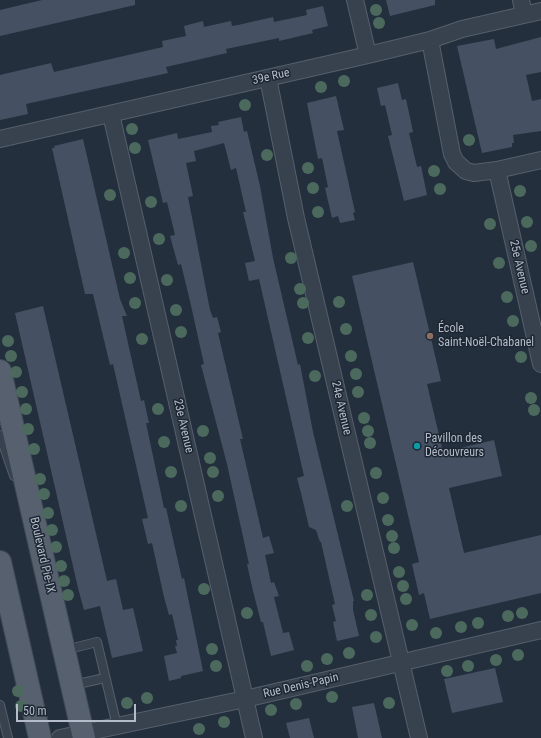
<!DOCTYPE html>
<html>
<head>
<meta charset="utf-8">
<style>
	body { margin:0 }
	#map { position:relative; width:541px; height:738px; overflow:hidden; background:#242f3e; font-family:"Roboto Condensed",sans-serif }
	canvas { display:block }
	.scale { position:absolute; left:16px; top:704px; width:120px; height:18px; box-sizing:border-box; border:2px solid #b4bcc9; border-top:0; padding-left:5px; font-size:12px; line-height:14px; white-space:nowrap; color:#b4bcc9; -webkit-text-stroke:3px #1d2633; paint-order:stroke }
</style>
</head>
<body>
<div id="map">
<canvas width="541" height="738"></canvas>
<div class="scale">50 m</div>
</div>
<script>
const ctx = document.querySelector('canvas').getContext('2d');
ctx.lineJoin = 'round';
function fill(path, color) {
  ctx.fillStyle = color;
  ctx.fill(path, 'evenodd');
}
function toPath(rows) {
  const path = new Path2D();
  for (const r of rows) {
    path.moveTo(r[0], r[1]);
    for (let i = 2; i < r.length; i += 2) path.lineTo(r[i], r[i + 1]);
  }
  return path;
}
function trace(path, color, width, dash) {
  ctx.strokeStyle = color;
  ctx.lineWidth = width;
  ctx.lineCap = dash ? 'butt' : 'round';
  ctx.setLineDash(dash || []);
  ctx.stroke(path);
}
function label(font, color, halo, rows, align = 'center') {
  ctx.font = font + ' "Roboto Condensed",sans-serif';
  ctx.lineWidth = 3;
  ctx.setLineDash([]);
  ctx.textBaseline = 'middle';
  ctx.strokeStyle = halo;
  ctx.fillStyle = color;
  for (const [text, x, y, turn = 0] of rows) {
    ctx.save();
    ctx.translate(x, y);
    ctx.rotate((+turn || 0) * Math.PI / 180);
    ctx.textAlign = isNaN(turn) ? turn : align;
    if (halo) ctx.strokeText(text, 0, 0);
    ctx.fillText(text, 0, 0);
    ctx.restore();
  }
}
fill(toPath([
	[42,0,135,0,135,5,0,36,0,10],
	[386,0,435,0,435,5,390,16],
	[323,6,328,26,312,30,313,33,279,41,279,38,226,49,227,53,166,67,168,73,26,104,28,114,0,120,0,75,51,63,54,72,163,47,162,41,186,36,184,26,203,21,204,27,231,21,232,26,238,25,273,17,274,22,307,15,306,10],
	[541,37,541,72,526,75,532,101,541,99,541,131,513,135,514,143,512,143,512,147,482,153,457,46,494,39,496,49],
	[398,83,402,100,406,99,413,132,409,133,417,167,421,166,427,195,404,201,388,136,392,135,385,105,381,106,377,88],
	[336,96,344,130,337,131,355,212,353,213,355,220,340,223,338,216,332,218,325,188,328,187,322,158,318,159,307,103],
	[241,117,244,132,247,131,260,186,273,258,298,365,300,364,313,432,354,601,353,601,353,610,359,636,337,641,333,622,336,621,332,605,335,604,321,542,320,542,316,530,309,527,301,493,297,478,304,476,259,279,249,281,245,263,255,261,243,212,246,212,236,168,231,170,224,143,194,151,196,161,186,163,193,196,188,197,210,310,213,318,217,317,221,332,218,333,243,439,240,439,263,538,269,536,274,553,265,555,271,583,274,582,279,596,274,597,283,633,289,632,294,650,271,656,263,622,261,622,253,591,247,564,249,564,227,464,201,365,204,364,190,301,181,264,178,265,170,236,175,235,167,202,163,203,148,140,177,133,178,139,212,132,211,126,219,125,218,122],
	[83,139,120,299,127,316,122,316,128,343,141,401,144,400,149,423,146,423,164,508,166,508,182,579,184,578,203,671,181,676,181,678,169,681,164,656,177,653,175,646,177,646,176,640,178,640,172,614,169,615,164,597,152,543,148,544,142,519,148,518,113,364,110,365,93,294,85,294,52,148,55,148,54,146],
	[413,262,441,381,427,384,443,452,494,440,502,476,449,488,464,553,541,535,541,593,430,619,424,593,419,595,412,564,419,562,352,276],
	[43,306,107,581,116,579,123,610,133,608,143,651,112,658,100,606,84,610,78,588,15,313],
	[495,668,503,702,452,713,444,679],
	[374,703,382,738,358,738,352,707],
	[309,718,314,738,290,738,286,723]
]), '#455162');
const service = toPath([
	[0,435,14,476],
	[65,650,97,642,117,726],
	[73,685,105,678],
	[0,705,8,738]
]);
const minor = toPath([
	[355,0,368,55],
	[521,0,524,15],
	[430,40,452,154,456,162,466,171,474,173,497,170,541,160],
	[268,78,296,218,419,738],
	[111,114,254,738],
	[0,139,368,55,430,40,462,29,541,11],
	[497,170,541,364],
	[60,738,245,699,541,630]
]);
const primary = toPath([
	[0,371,84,738],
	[0,562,40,738]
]);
trace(service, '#565f6c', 10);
trace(minor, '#565f6c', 18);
trace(primary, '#414a57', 24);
trace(service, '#38414e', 8);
trace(minor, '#38414e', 16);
trace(primary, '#56606e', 22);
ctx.fillStyle = '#4b6a5d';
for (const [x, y] of [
	[376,10],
	[379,23],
	[344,81],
	[321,87],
	[245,105],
	[132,129],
	[469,140],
	[135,148],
	[267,155],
	[308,168],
	[434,171],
	[313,188],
	[440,189],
	[520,191],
	[110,195],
	[151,202],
	[318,212],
	[527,222],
	[490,224],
	[159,239],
	[531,246],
	[124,253],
	[291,258],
	[499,263],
	[130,278],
	[167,280],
	[300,289],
	[507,297],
	[339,302],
	[135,303],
	[303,303],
	[176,310],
	[513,321],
	[346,329],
	[181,332],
	[308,338],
	[142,339],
	[8,341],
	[11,356],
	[351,356],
	[521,357],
	[16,372],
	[356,374],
	[315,376],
	[22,392],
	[358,392],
	[531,398],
	[26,409],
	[158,409],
	[534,410],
	[364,418],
	[28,429],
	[203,431],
	[368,431],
	[164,442],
	[370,443],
	[34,449],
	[210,458],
	[171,472],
	[213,472],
	[376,473],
	[40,479],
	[44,494],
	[218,496],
	[383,498],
	[181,506],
	[347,506],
	[48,513],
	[388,520],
	[52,530],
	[392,536],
	[56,547],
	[394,548],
	[61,566],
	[399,572],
	[64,581],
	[403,586],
	[204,589],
	[68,595],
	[367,595],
	[406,599],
	[247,613],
	[522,613],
	[371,615],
	[508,616],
	[478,623],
	[412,625],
	[461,627],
	[436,633],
	[376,637],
	[212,649],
	[349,653],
	[518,655],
	[327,659],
	[496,660],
	[216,666],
	[307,666],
	[468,666],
	[447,671],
	[18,691],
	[332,697],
	[147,698],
	[127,703],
	[389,703],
	[296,704],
	[21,706],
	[271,710],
	[224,722],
	[199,729]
]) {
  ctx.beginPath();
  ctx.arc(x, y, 6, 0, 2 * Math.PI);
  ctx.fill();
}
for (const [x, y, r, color] of [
	[430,336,4,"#8d6e63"],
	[417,446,4,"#0f9aa8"]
]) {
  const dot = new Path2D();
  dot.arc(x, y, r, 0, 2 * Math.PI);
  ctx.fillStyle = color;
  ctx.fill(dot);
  trace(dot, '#1d2633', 1.5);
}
label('12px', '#b4bcc9', '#1d2633', [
	["39e Rue",271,77,-13],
	["25e Avenue",519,267,77],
	["24e Avenue",341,408,77],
	["23e Avenue",183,426,77],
	["Boulevard Pie-IX",42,555,77],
	["Rue Denis-Papin",301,686,-13]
]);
label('12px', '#b4bcc9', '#1d2633', [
	["École",438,329],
	["Saint-Noël-Chabanel",438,343],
	["Pavillon des",425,439],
	["Découvreurs",425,453]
], 'left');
</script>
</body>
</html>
